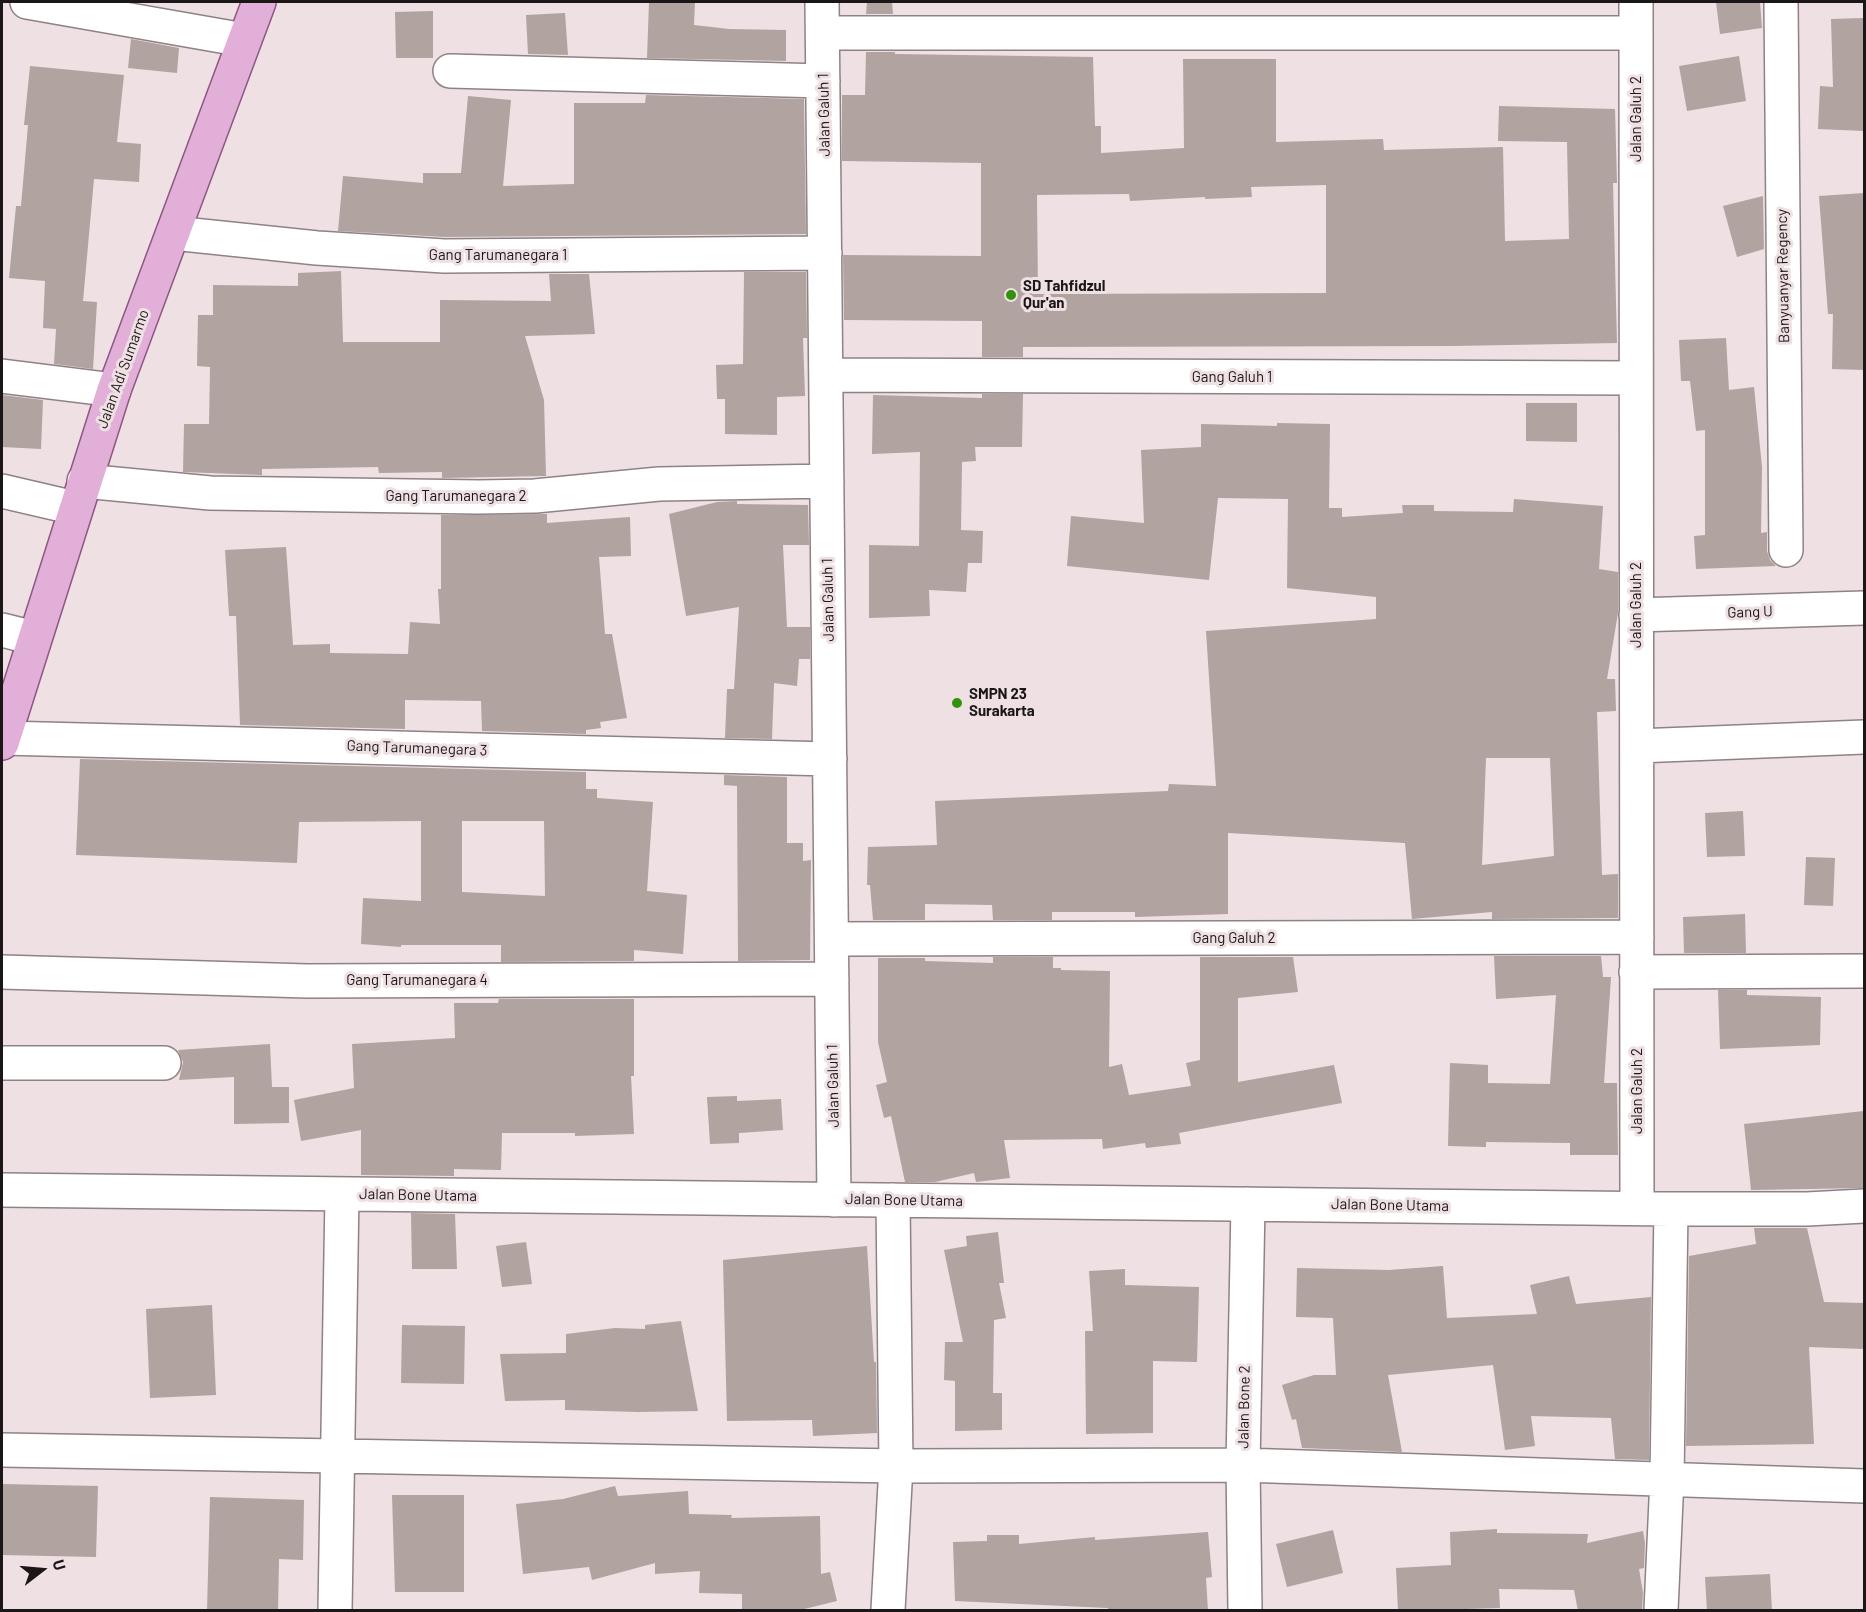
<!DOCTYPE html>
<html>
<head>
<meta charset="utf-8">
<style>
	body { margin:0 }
	#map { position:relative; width:1866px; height:1612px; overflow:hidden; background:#eee0e3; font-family:Barlow,sans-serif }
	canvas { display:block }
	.frame { position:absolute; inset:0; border:3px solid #1b1617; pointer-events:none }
	.north { position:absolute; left:12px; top:1540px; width:60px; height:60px; -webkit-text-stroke:4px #eee0e3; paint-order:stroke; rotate:74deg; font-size:16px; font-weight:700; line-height:24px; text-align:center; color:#1b1617 }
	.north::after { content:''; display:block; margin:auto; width:21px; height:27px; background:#1b1617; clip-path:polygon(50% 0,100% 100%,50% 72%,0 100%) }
</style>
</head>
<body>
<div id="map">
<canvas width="1866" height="1612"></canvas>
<div class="frame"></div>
<div class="north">U</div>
</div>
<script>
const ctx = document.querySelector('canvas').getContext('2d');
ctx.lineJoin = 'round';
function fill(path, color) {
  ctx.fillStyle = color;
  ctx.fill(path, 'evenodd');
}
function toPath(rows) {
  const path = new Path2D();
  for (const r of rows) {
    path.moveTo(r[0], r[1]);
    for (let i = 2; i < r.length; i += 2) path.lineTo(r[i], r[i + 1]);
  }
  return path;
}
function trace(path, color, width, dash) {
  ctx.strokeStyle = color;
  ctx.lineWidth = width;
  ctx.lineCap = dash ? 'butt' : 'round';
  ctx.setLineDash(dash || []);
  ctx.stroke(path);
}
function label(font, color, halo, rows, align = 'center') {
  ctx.font = font + ' Barlow,sans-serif';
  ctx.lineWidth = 6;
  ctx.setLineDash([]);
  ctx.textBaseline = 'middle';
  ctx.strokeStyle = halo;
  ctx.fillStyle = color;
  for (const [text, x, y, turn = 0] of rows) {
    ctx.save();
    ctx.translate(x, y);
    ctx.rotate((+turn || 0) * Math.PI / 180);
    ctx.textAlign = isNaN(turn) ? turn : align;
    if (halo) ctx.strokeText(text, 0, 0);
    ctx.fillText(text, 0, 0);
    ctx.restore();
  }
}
fill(toPath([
	[649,2,695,2,694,25,729,29,786,30,786,61,647,58],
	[867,2,892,2,893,14,866,14],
	[1716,2,1760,2,1762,28,1720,34],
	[433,11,433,58,396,58,395,12],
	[565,13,568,55,528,54,526,15],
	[1864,18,1864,131,1818,129,1820,86,1833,87,1831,19],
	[131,39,179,48,177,73,128,68],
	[866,52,895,52,895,54,1093,57,1095,126,1101,126,1101,153,1184,148,1183,59,1276,59,1276,142,1383,139,1384,150,1503,147,1505,241,1569,239,1567,142,1498,141,1499,106,1615,109,1617,183,1613,183,1617,343,1454,346,1023,347,1023,357,982,357,982,321,844,320,843,255,981,256,981,163,842,161,842,95,865,95],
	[1326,185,1326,293,1038,294,1037,195,1129,194,1130,201,1205,197,1205,199,1252,197,1251,187],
	[1739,56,1746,101,1687,111,1679,66],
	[30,66,124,75,117,142,141,144,139,182,94,179,83,301,97,302,93,369,54,364,56,329,43,328,45,281,9,278,16,206,21,206,28,125,24,125],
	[646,95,804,99,806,234,445,237,338,231,343,176,423,183,423,173,461,173,468,96,511,100,503,186,574,184,574,103,645,103],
	[1864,193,1864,370,1832,369,1833,314,1828,314,1819,196],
	[1763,196,1764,249,1737,257,1723,206],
	[341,271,343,342,440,342,440,300,551,301,549,274,589,274,595,334,525,336,544,400,546,476,442,478,442,472,379,473,378,467,262,469,262,475,183,472,184,424,209,424,210,367,197,366,198,315,213,315,213,285,298,286,298,273],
	[744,272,806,272,807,338,803,338,805,396,777,397,777,435,725,434,725,399,717,399,716,365,743,364],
	[1726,338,1729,390,1754,387,1762,467,1761,533,1767,532,1767,551,1770,560,1776,566,1696,569,1694,536,1705,535,1705,430,1696,431,1690,381,1681,381,1679,340],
	[982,394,1023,394,1022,447,975,447,976,461,962,462,961,530,983,531,982,563,968,563,966,592,929,590,930,616,869,618,869,545,919,546,920,452,872,454,873,395,982,398],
	[2,395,43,400,41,449,2,447],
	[1526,403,1577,403,1577,442,1526,441],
	[1277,423,1330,424,1329,508,1342,508,1342,517,1403,513,1402,505,1434,505,1434,511,1513,512,1514,499,1603,506,1599,569,1618,572,1618,613,1607,679,1615,679,1616,711,1597,712,1602,875,1618,874,1618,918,1492,919,1492,912,1412,919,1405,843,1228,833,1228,914,1135,917,1135,912,1052,912,1052,920,993,920,992,905,925,904,925,920,873,920,870,885,867,885,868,847,937,845,935,801,1168,791,1169,784,1216,786,1206,631,1376,619,1376,597,1287,588,1288,499,1218,498,1209,580,1067,566,1071,516,1144,523,1141,450,1201,447,1201,424,1277,426],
	[1486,758,1550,758,1554,856,1482,865],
	[737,501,737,504,808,505,809,545,783,545,787,627,810,627,810,659,799,659,797,686,774,683,772,739,725,738,727,689,734,689,739,607,686,616,669,514,717,502],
	[547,514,547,523,630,517,631,556,599,557,605,634,612,634,627,718,600,722,601,728,586,730,586,734,482,731,481,701,405,700,405,729,240,725,236,616,229,616,225,550,286,547,293,645,330,644,330,653,408,654,410,622,440,624,438,589,441,589,441,515],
	[80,759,586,772,586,789,597,789,597,798,653,802,647,891,687,895,683,954,634,950,634,961,501,962,501,945,401,945,401,947,361,944,363,898,421,901,421,821,299,822,297,863,76,855],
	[462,821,544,821,545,896,462,892],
	[724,775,787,777,787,843,803,843,803,861,811,860,810,960,738,961,737,786,724,785],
	[1743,811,1745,856,1707,857,1705,813],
	[1806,857,1835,858,1833,906,1804,905],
	[1745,914,1746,953,1684,953,1683,917],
	[1494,956,1601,956,1603,977,1611,977,1604,1083,1617,1083,1618,1155,1570,1155,1570,1143,1486,1142,1486,1147,1448,1146,1450,1063,1488,1065,1488,1083,1550,1084,1556,995,1496,999],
	[993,957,1053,957,1053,968,1061,968,1061,970,1110,971,1109,1067,1122,1064,1129,1095,1191,1086,1186,1063,1200,1060,1200,957,1293,957,1298,992,1238,998,1238,1082,1334,1065,1342,1103,1179,1133,1181,1144,1146,1148,1145,1143,1103,1149,1102,1139,1004,1140,1010,1178,976,1182,974,1173,935,1182,905,1182,891,1116,884,1118,876,1085,887,1082,878,1042,878,958,925,958,925,961,993,963],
	[1718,990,1747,990,1747,995,1821,997,1820,1045,1720,1049],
	[499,999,634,999,634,1076,631,1076,634,1134,575,1136,575,1133,502,1133,501,1170,454,1169,454,1176,361,1175,361,1130,301,1141,294,1100,354,1088,352,1044,455,1038,454,1003,498,1003],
	[270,1044,272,1087,289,1087,289,1123,234,1124,234,1077,179,1080,183,1062,178,1050],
	[737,1096,737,1101,781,1099,783,1130,739,1133,739,1143,710,1144,707,1097],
	[1864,1111,1864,1188,1751,1190,1744,1124],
	[411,1213,455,1214,457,1269,412,1269],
	[1754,1228,1807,1228,1824,1302,1864,1303,1864,1349,1809,1347,1814,1444,1686,1446,1689,1256,1756,1244],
	[998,1232,1004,1283,999,1283,1006,1318,994,1320,993,1393,1002,1393,1002,1430,955,1431,955,1381,944,1380,945,1342,963,1342,944,1250,967,1246,966,1236],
	[526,1242,532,1284,502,1287,496,1246],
	[867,1246,874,1362,876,1362,877,1433,813,1436,812,1420,727,1421,723,1260],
	[1443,1266,1447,1318,1537,1314,1530,1285,1569,1276,1576,1304,1651,1297,1649,1460,1615,1459,1611,1418,1531,1416,1535,1446,1505,1450,1493,1365,1388,1375,1402,1452,1302,1448,1296,1419,1292,1420,1282,1385,1314,1375,1336,1375,1333,1318,1296,1317,1297,1268,1389,1270],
	[1125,1269,1125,1285,1199,1287,1197,1362,1153,1361,1153,1433,1086,1434,1085,1331,1093,1331,1089,1271],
	[212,1305,216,1395,150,1398,146,1309],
	[681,1321,698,1411,638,1412,565,1410,565,1400,505,1401,500,1354,566,1353,566,1334,615,1328,645,1329,645,1325],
	[402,1325,465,1326,464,1384,401,1383],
	[2,1484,98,1486,96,1557,2,1555],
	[615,1486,618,1496,688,1491,689,1514,732,1515,731,1518,820,1516,821,1574,830,1572,837,1601,796,1611,742,1611,742,1594,699,1593,700,1571,655,1574,655,1563,592,1580,589,1567,523,1574,516,1504,563,1499],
	[392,1495,464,1495,464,1592,395,1592],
	[210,1497,304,1500,303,1560,279,1559,278,1611,207,1611],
	[1497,1529,1497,1533,1588,1534,1587,1543,1643,1531,1645,1543,1644,1568,1639,1569,1643,1593,1642,1611,1578,1611,1574,1590,1499,1589,1500,1608,1398,1611,1396,1568,1451,1565,1450,1532],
	[1333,1530,1343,1573,1287,1587,1276,1544],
	[1208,1532,1212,1577,1206,1578,1208,1611,1108,1611,1108,1608,955,1601,953,1542,987,1541,987,1535,1019,1535,1019,1544,1095,1537,1095,1540],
	[1770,1574,1772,1611,1707,1611,1705,1577]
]), '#b0a3a0');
const minor = toPath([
	[27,2,244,40],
	[822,2,834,1200],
	[1636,2,1637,1208],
	[1781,2,1786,550],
	[823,33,1636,33],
	[450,71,823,81],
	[173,233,317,248,444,256,825,253],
	[827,375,1636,378],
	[2,376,114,390],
	[84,481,210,493,479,497,535,496,659,484,827,481],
	[2,491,75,508],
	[1636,615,1864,608],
	[2,630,34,638],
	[3,738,830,759],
	[1637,746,1864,737],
	[832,939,1637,937],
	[2,972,307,981,832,979],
	[1636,972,1864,971],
	[2,1063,164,1063],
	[2,1190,1671,1209,1807,1209,1864,1206],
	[2,1450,896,1466,1243,1465,1864,1486],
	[335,1610,342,1194],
	[888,1610,896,1466,893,1200],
	[1245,1610,1243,1465,1248,1204],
	[1661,1610,1667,1478,1671,1209]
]);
const major = toPath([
	[2,743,114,390,259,2]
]);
trace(minor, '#8e8285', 36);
trace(major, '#8f5684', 36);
trace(minor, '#fff', 33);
trace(major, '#e2afd8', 33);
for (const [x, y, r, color] of [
	[1011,295,6,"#33920d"],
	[957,703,6,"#33920d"]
]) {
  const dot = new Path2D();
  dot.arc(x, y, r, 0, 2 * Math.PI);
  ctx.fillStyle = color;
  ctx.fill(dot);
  trace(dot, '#eee0e3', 2);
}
label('15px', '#1b1617', '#eee0e3', [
	["Jalan Galuh 1",824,115,-91],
	["Jalan Galuh 2",1636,119,-90],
	["Gang Tarumanegara 1",498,255],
	["Banyuanyar Regency",1783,276,-91],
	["Jalan Adi Sumarmo",123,369,-70],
	["Gang Galuh 1",1232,377],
	["Gang Tarumanegara 2",456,496],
	["Jalan Galuh 1",828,600,-91],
	["Jalan Galuh 2",1636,605,-90],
	["Gang U",1750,612,-2],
	["Gang Tarumanegara 3",417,748,2],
	["Gang Galuh 2",1234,938],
	["Gang Tarumanegara 4",417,980],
	["Jalan Galuh 1",833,1086,-91],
	["Jalan Galuh 2",1637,1091,-90],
	["Jalan Bone Utama",418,1195,1],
	["Jalan Bone Utama",904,1200,1],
	["Jalan Bone Utama",1390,1205,1],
	["Jalan Bone 2",1244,1407,-89]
]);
label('bold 15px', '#1b1617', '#eee0e3', [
	["SD Tahfidzul",1023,286],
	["Qur'an",1023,303],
	["SMPN 23",969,694],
	["Surakarta",969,711]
], 'left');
</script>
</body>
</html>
